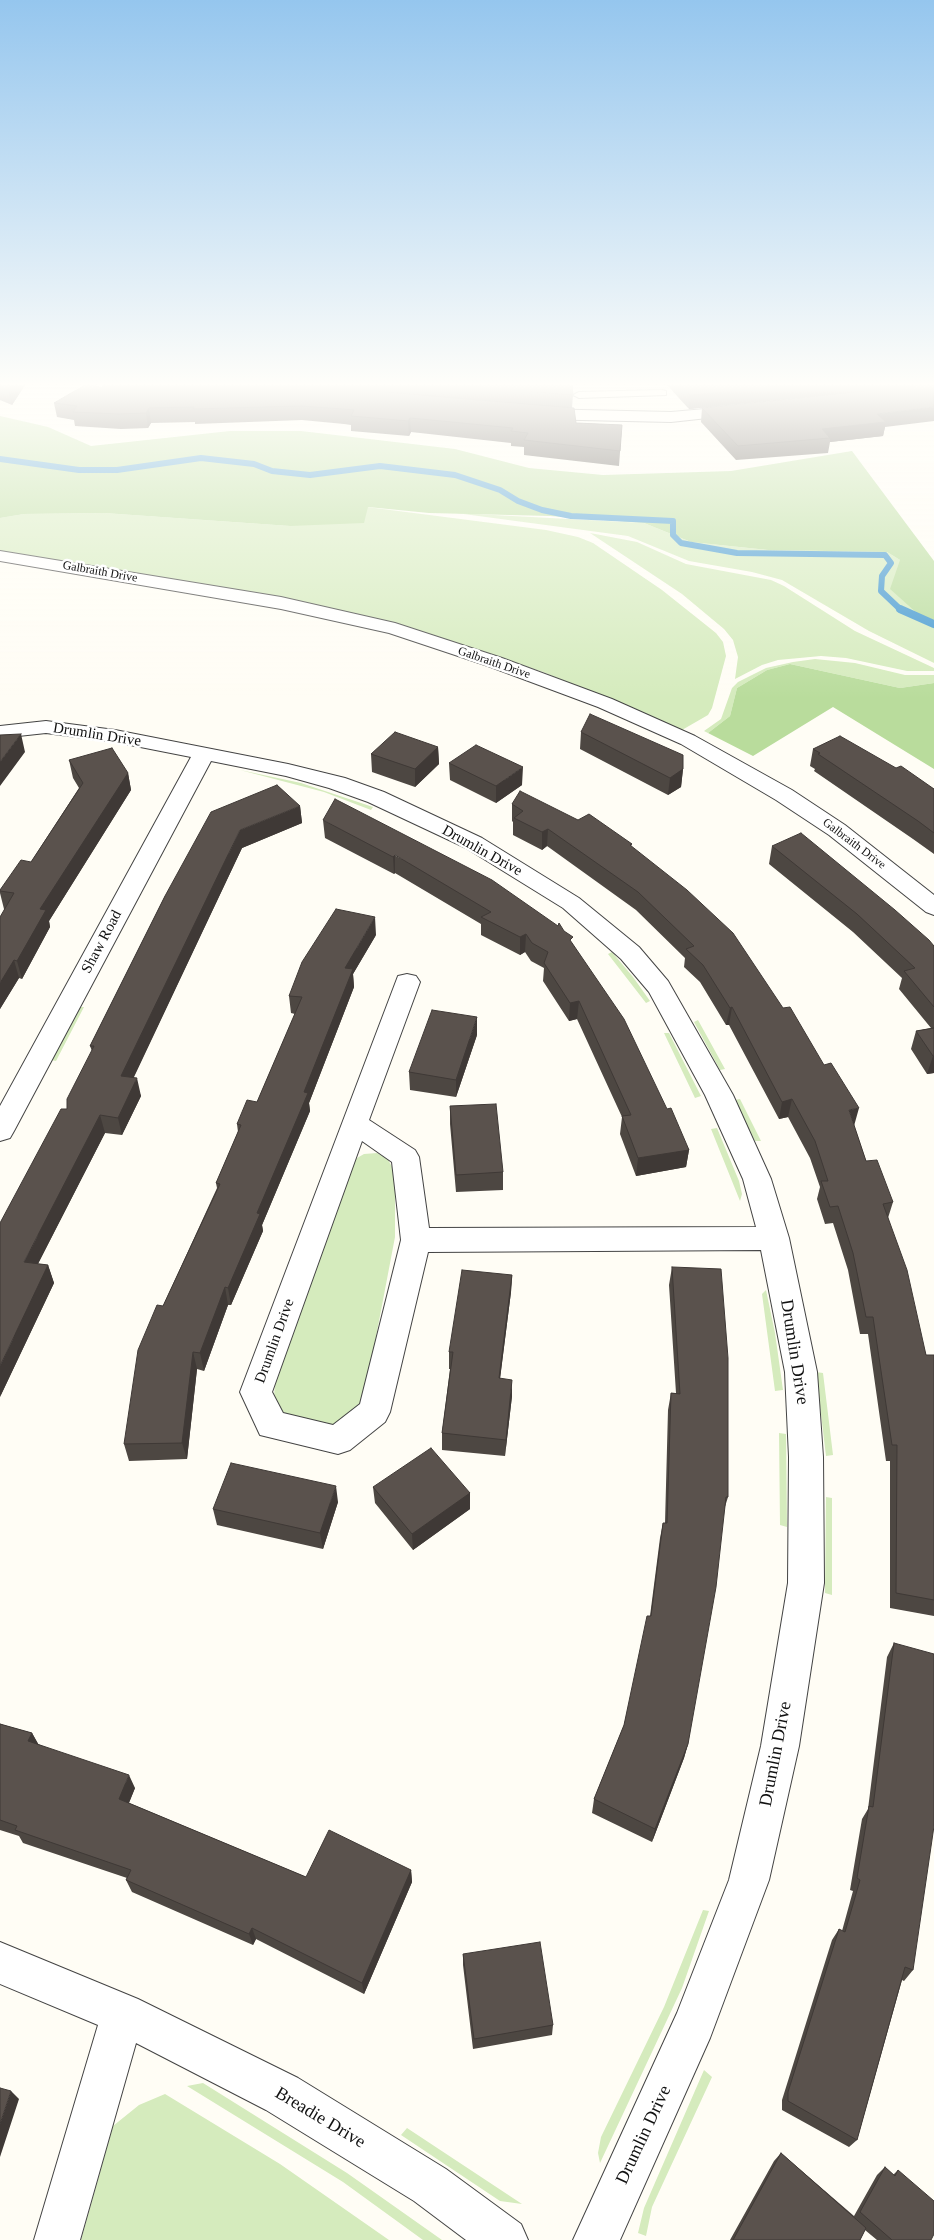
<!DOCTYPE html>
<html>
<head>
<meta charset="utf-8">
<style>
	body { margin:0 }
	canvas { display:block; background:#fffdf5 }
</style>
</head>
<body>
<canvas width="934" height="2240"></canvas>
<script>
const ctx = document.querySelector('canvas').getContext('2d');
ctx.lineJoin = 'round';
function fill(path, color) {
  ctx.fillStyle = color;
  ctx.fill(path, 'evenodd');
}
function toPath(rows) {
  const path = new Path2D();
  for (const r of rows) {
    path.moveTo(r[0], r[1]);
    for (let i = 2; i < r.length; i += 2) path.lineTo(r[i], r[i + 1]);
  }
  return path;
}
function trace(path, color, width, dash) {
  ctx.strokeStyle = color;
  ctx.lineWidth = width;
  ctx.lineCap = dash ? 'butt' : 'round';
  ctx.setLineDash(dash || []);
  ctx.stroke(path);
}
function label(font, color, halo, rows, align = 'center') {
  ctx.font = font + ' Georgia,serif';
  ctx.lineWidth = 5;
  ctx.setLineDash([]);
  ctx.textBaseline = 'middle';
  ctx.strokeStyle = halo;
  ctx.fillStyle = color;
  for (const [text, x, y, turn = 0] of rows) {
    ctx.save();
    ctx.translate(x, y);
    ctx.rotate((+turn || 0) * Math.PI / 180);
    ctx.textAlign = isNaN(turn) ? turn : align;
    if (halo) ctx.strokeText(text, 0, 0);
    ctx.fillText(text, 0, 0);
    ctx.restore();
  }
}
fill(toPath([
	[367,507,546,530,578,537,593,543,662,590,716,633,723,642,726,656,712,708,708,715,682,730,543,672,407,627,250,593,0,551,0,518,24,514,104,513,290,526],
	[456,513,644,523,691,542,768,550,887,552,900,560,918,614,934,620,934,663,869,631,782,580,752,572,689,561,628,536],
	[590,533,637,542,686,564,771,580,784,586,855,631,934,668,934,671,907,671,846,658,821,656,778,660,762,665,735,679,738,657,733,640,724,629,682,594],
	[815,659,855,663,905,675,934,675,934,683,900,688,790,664,767,670,737,688,730,716,708,733,704,731,721,719,732,688,738,682,766,668,793,662],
	[240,770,301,783,373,807,371,810,324,792],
	[612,952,633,977,650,1001,646,1003,608,954],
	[79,1007,84,1007,56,1061,51,1060],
	[698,1020,725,1069,720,1070,694,1022],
	[664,1033,669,1033,701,1096,695,1098],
	[740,1099,761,1141,755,1141,734,1100],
	[717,1128,739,1181,742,1194,740,1201,711,1129],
	[377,1153,387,1158,395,1172,395,1237,363,1405,338,1429,286,1421,274,1398,275,1381,350,1169,357,1158,364,1154],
	[766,1290,775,1333,783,1390,775,1391,762,1294],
	[816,1372,823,1373,833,1455,826,1456],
	[779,1433,786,1434,787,1527,780,1525],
	[826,1497,832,1498,832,1595,825,1593],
	[703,1910,709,1911,682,1988,600,2163,598,2153,601,2137,664,2007],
	[704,2070,712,2077,652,2207,646,2236,638,2233,644,2208],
	[203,2083,347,2173,442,2240,423,2240,343,2182,187,2086],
	[165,2094,280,2164,389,2240,81,2240,113,2126,139,2105],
	[407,2128,522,2204,500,2201,401,2135]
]), '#d5ebbd');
fill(toPath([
	[0,416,48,427,91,446,230,431,301,431,455,449,529,468,603,475,731,471,852,451,934,561,934,620,918,614,890,589,900,560,887,552,768,550,691,542,644,523,550,516,429,513,368,507,364,523,290,526,104,513,24,514,0,518],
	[790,664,900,688,934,683,934,769,833,707,753,756,708,733,730,716,737,688,767,670]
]), '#b9dc9c');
trace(toPath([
	[0,459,79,470,117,470,201,458,254,464,272,471,310,475,380,466,455,475,500,490,518,501,542,510,571,516,673,521,673,535,681,543,737,553,885,555,891,563,882,576,881,591,901,610]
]), '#3f96cf', 6);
trace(toPath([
	[900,609,934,624]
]), '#3f96cf', 8);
const service = toPath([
	[662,390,666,391,666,395,579,398,573,395,579,392,662,390]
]);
const minor = toPath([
	[739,406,747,411,744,414,671,422,537,419,529,414,537,409,671,412,739,406],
	[0,551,281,597,395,623,502,658,612,699,695,736,792,790,845,825,934,895,934,915,926,912,829,835,776,800,681,744,598,707,488,666,389,633,281,609,0,561,0,551],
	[46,721,115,730,288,764,345,778,384,792,482,838,579,898,639,947,668,981,733,1095,771,1179,789,1238,817,1372,823,1457,824,1583,799,1746,769,1880,710,2038,620,2240,573,2240,677,2013,729,1880,761,1746,788,1583,789,1457,785,1372,761,1250,428,1252,390,1412,385,1422,350,1450,338,1454,260,1435,240,1392,398,976,407,974,416,976,420,982,369,1120,415,1150,419,1157,429,1228,756,1227,743,1179,705,1095,649,992,621,959,563,908,466,848,368,802,329,788,286,776,211,761,14,1131,10,1138,0,1141,0,1106,191,757,115,742,46,733,0,738,0,726,46,721],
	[362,1141,392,1162,401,1240,360,1404,333,1425,283,1413,272,1392,362,1141],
	[0,1942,138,1999,298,2078,446,2169,521,2224,528,2240,466,2240,414,2201,266,2110,136,2043,80,2240,34,2240,98,2025,0,1984,0,1942]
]);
trace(service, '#444', 2);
trace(minor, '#444', 2);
fill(service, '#fff');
fill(minor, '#fff');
fill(toPath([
	[0,385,25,385,12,405,0,400],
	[102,385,572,385,573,395,572,408,576,423,622,425,619,466,524,455,524,447,511,446,511,443,411,432,409,436,351,431,351,425,344,424,302,420,195,424,195,422,151,423,148,428,121,429,75,426,74,420,57,417,54,403,102,388],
	[667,385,923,385,689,409],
	[702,408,885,427,883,436,830,442,828,453,736,460,701,422],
	[581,732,683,769,681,787,668,795,580,749],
	[438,747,439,764,415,787,372,772,371,754],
	[813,749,896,768,934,789,934,854,913,839,814,771,815,769,810,766],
	[69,760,128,773,131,790,49,921,50,927,22,979,19,978,0,1009,4,909,0,893,0,890,31,862,79,788,73,778],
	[449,763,522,785,496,803,450,780],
	[512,804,578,820,632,844,631,846,854,1126,866,1161,893,1202,888,1218,926,1355,934,1357,934,1616,890,1608,890,1461,886,1461,868,1334,860,1334,848,1270,833,1223,825,1224,817,1199,820,1187,810,1158,788,1117,779,1119,729,1025,726,1025,700,982,684,967,685,958,636,910,547,846,542,850,513,835,513,822,512,821],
	[300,806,302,823,242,848,133,1078,141,1096,122,1135,105,1133,38,1264,48,1265,54,1283,0,1397,67,1109,92,1051,90,1046,165,896],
	[323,820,572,943,689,1150,686,1167,636,1176,620,1134,622,1117,577,1019,569,1021,543,981,544,968,531,961,525,952,520,955,481,935,481,924,395,873,394,874,325,838],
	[772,846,934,946,934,1073,927,1074,911,1049,916,1031,931,1028,899,989,902,978,853,932,769,864],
	[376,935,353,974,354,987,309,1103,310,1111,262,1225,263,1231,231,1305,228,1305,204,1371,197,1369,187,1459,129,1461,124,1444,163,1306,217,1188,216,1183,238,1132,237,1124,257,1102,295,1014,291,1013,289,996],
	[477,1035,456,1097,410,1090,409,1072],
	[450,1106,503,1172,503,1190,456,1192,450,1124],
	[672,1267,728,1497,724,1510,688,1744,684,1758,652,1842,592,1813,594,1799,624,1725,650,1616,660,1538,663,1523,665,1523,668,1410,671,1393,676,1393,669,1285],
	[512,1275,511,1292,500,1378,512,1396,505,1456,442,1450,442,1433,450,1369,449,1369,449,1352],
	[373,1487,470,1493,470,1509,413,1550,375,1503],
	[338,1502,323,1549,217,1525,213,1509],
	[894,1643,913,1970,904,1981,902,1980,857,2140,849,2147,782,2110,782,2100,832,1940,839,1929,842,1931,853,1891,850,1890,862,1819,868,1809,887,1657],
	[0,1724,32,1733,38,1744,135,1788,129,1803,306,1877,411,1870,412,1882,364,1994,256,1939,253,1945,132,1892,126,1880,127,1878,23,1843,19,1836,0,1830],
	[463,1954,553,2025,552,2035,473,2049,463,1965],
	[781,2153,854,2216,877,2175,885,2167,893,2175,898,2170,931,2240,877,2240,865,2230,860,2240,730,2240,774,2161]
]), '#4d4742');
fill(toPath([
	[13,385,25,385,12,405,8,391],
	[789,385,923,385,689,409,690,395],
	[934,407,934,421,885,427,883,436,830,442,830,438,822,429,877,414],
	[149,408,151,423,148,428,146,413],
	[410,418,411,432,409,436,408,421],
	[21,734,25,752,0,786,0,762],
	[438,747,439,764,415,787,415,769],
	[523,767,522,785,496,803,496,786],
	[683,769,681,787,668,795,670,778],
	[128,773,131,790,49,921,50,927,22,979,17,961,40,909],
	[300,806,302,823,242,848,126,1094,121,1076,240,830],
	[548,829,547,846,542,850,542,832],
	[395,855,395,873,394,874,393,857],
	[375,917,376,935,353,974,354,987,309,1103,310,1111,262,1225,263,1231,231,1305,228,1288,257,1213,345,968],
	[526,934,525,952,520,955,520,937],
	[14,960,19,978,0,1009,0,983],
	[579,1001,577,1019,569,1021,570,1003],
	[732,1007,729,1025,726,1025,730,1008],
	[477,1017,477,1035,456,1097,456,1080],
	[933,1056,934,1056,934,1073,927,1074],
	[137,1078,141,1096,122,1135,118,1118],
	[792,1099,788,1117,779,1119,782,1102],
	[859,1108,854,1126,849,1110],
	[100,1115,105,1133,30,1279,24,1262],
	[689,1150,686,1167,636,1176,638,1158],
	[48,1265,54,1283,0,1397,0,1366],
	[512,1275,511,1292,498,1395,499,1378],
	[225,1287,228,1305,204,1371,200,1353],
	[193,1352,197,1369,187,1459,182,1443],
	[512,1380,512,1396,505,1456,506,1440],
	[336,1486,338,1502,323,1549,320,1533],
	[470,1493,470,1509,413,1550,412,1534],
	[32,1733,40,1747,28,1741],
	[688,1744,684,1758,652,1842,655,1829],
	[129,1775,135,1788,125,1812,119,1799],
	[411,1870,412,1882,364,1994,362,1983],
	[252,1928,256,1939,253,1945,249,1934],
	[11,2091,19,2099,0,2157,0,2124]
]), '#3f3936');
const building = toPath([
	[0,385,13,385,8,391,0,387,0,385],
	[85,385,92,385,107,389,133,391,298,387,362,390,574,408,576,423,622,425,620,451,524,440,528,433,511,431,513,428,410,418,408,421,351,416,354,410,343,409,301,406,193,409,194,407,149,408,146,413,119,414,73,412,77,406,54,403,85,385],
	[457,385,572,385,573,395,457,385],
	[681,385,789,385,690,395,681,385],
	[924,385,934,385,934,407,877,414,886,422,822,429,830,438,738,446,702,408,924,385],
	[590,714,683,755,683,769,670,778,581,732,590,714],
	[395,732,438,747,415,769,371,754,395,732],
	[21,734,0,762,0,735,21,734],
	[840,736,896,768,901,766,934,789,934,833,918,821,818,754,820,753,813,749,840,736],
	[476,745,523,767,496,786,449,763,476,745],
	[112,748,128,773,40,909,46,910,17,961,14,960,0,983,0,917,14,893,0,891,0,890,21,860,31,862,83,783,69,760,112,748],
	[277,785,300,806,240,830,121,1076,137,1078,118,1118,100,1115,24,1262,48,1265,0,1366,0,1223,61,1109,67,1109,67,1099,94,1046,90,1046,165,896,211,812,277,785],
	[520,791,578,820,589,814,632,844,630,845,687,890,733,933,783,1008,790,1007,824,1065,831,1063,859,1108,849,1110,866,1161,877,1160,893,1202,883,1204,907,1270,926,1355,934,1355,934,1600,896,1593,897,1445,892,1445,873,1317,866,1317,853,1253,838,1206,830,1207,821,1181,828,1181,815,1141,792,1099,782,1102,732,1007,730,1008,703,965,686,949,694,946,638,892,548,829,542,832,514,818,523,811,512,804,520,791],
	[335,799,492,880,558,926,559,923,564,931,573,937,570,940,624,1019,667,1109,671,1108,689,1150,638,1158,622,1116,631,1115,579,1001,570,1003,544,963,548,952,532,943,526,934,520,937,481,917,491,912,395,855,393,857,323,820,335,799],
	[801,833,895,910,929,940,934,946,934,1007,904,971,915,968,857,914,772,846,801,833],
	[336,909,375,917,345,968,353,969,304,1092,308,1093,257,1213,260,1214,228,1288,225,1287,200,1353,193,1352,182,1443,124,1444,138,1350,157,1305,163,1306,220,1184,216,1183,241,1125,237,1124,247,1100,257,1102,302,997,289,996,302,962,336,909],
	[432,1010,477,1017,456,1080,409,1072,432,1010],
	[934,1028,934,1056,933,1056,916,1031,934,1028],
	[496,1104,503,1172,456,1175,450,1106,496,1104],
	[672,1267,721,1269,728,1358,728,1497,726,1497,716,1587,688,1744,655,1829,594,1799,624,1725,647,1616,651,1616,663,1523,667,1523,671,1393,680,1394,672,1267],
	[462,1270,512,1275,499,1378,512,1380,506,1440,442,1433,453,1352,449,1352,462,1270],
	[431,1448,470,1493,412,1534,373,1487,431,1448],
	[231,1463,336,1486,320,1533,213,1509,231,1463],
	[894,1643,934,1654,934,1826,913,1970,905,1967,857,2140,788,2101,788,2092,839,1929,845,1932,860,1880,857,1878,869,1806,873,1807,894,1643],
	[0,1724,32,1733,28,1741,129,1775,119,1799,306,1877,329,1830,411,1870,362,1983,252,1928,249,1934,126,1880,131,1870,15,1830,17,1826,0,1820,0,1724],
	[540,1942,553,2025,474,2039,463,1954,540,1942],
	[0,2088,11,2091,0,2124,0,2088],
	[781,2153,866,2228,860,2240,733,2240,781,2153],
	[885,2167,895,2176,898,2170,934,2201,934,2234,931,2240,892,2240,860,2212,885,2167]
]);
fill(building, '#5a524d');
trace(building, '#3f3936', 1);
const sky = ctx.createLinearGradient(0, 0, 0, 699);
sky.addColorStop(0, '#95c6ee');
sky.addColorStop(0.55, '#fffefa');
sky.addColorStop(1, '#fffefa00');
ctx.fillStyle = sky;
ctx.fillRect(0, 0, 934, 699);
label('12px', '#111', '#fff', [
	["Galbraith Drive",100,572,10],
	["Galbraith Drive",494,663,19],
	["Galbraith Drive",854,844,37]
]);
label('15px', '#111', '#fff', [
	["Drumlin Drive",97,735,9],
	["Drumlin Drive",482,851,29],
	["Shaw Road",102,942,-62],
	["Drumlin Drive",275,1341,-70]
]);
label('18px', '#111', '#fff', [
	["Drumlin Drive",794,1352,81],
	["Drumlin Drive",776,1754,-79],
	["Breadie Drive",320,2118,31],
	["Drumlin Drive",644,2135,-65]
]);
</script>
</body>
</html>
